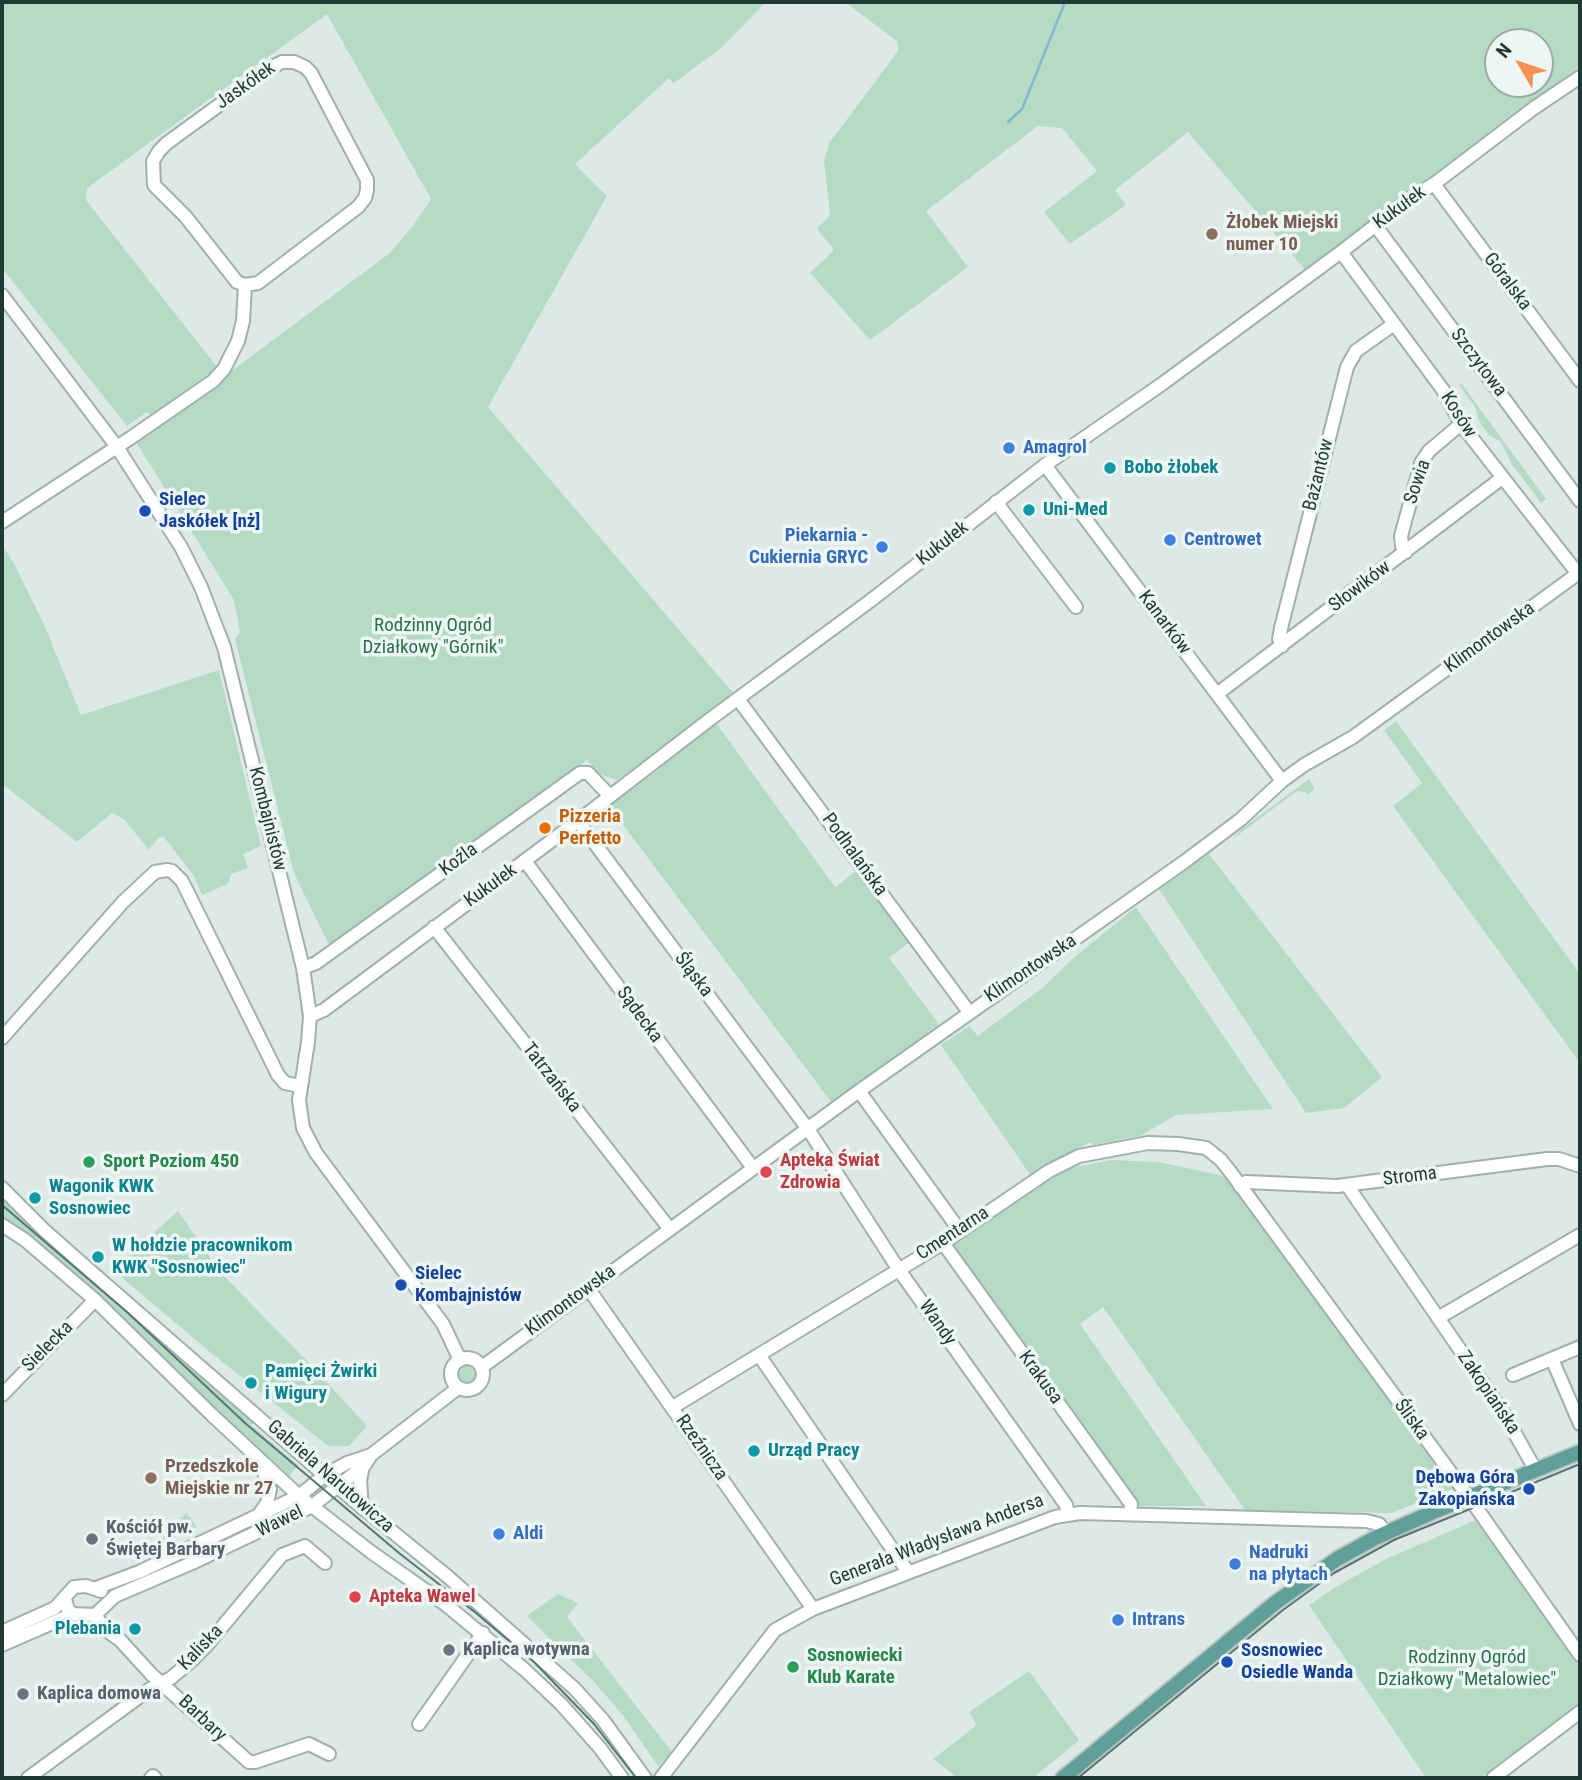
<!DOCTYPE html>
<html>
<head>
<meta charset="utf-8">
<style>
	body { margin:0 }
	#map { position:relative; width:1582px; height:1780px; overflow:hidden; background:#dde9e6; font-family:"Roboto Condensed",sans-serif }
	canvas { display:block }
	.frame { position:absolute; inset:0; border:4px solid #1f3935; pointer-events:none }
	.north { position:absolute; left:1484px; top:28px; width:70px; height:70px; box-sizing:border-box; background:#edf6f3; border:2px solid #9baaa7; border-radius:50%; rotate:309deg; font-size:19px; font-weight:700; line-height:28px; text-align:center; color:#1f3935 }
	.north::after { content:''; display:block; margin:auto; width:24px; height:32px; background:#f49051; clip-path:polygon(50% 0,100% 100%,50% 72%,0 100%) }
</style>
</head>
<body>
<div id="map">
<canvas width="1582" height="1780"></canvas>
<div class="frame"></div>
<div class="north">N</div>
</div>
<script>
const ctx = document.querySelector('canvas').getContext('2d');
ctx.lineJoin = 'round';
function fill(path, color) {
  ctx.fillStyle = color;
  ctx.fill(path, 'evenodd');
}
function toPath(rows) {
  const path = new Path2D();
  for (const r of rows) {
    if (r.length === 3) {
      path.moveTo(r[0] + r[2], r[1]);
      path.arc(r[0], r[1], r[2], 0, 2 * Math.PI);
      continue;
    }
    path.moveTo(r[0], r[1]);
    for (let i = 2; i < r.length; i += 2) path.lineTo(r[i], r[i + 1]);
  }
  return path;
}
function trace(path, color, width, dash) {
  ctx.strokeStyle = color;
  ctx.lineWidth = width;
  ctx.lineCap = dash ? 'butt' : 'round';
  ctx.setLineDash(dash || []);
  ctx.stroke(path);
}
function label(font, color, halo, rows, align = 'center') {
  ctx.font = font + ' "Roboto Condensed",sans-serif';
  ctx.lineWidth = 7;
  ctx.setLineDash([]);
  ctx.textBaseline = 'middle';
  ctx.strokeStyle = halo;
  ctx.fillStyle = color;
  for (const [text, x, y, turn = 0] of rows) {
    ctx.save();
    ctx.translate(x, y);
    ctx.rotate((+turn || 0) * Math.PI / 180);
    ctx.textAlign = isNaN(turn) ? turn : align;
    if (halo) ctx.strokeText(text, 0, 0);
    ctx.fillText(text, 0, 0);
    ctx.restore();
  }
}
fill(toPath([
	[2,2,766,2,721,48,674,83,669,78,575,164,607,196,488,407,734,694,617,780,599,774,587,760,331,949,294,873,235,639,240,632,234,600,136,442,390,253,412,227,431,199,327,14,87,188,86,200,217,367,213,371,151,416,147,412,127,426,2,268],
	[845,2,1580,2,1580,66,1307,272,1188,132,1115,190,1126,205,1070,244,1044,212,1097,171,1062,128,1038,126,926,211,968,267,870,340,810,273,834,250,817,229,830,215,824,160,830,142,898,51,897,41],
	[1498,42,1540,42,1540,84,1498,84],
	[1461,383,1546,499,1541,503,1511,463,1501,442,1489,435,1480,423,1475,407,1459,385],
	[2,545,15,565,45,627,81,715,219,670,261,846,243,854,248,868,231,874,228,884,202,895,194,876,164,837,158,838,149,850,124,819,112,813,77,842,2,784],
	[1396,721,1580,974,1580,1063,1393,806,1422,783,1384,730],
	[716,723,835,887,857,870,910,942,889,958,939,1024,832,1103,609,806,661,768,662,764],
	[1309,779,1314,788,1313,791,1307,795,1305,792,1297,791,1234,838,1243,828],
	[1209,854,1382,1077,1344,1108,1306,1113,1159,889],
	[1136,907,1273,1109,1176,1115,1140,1136,1093,1145,1090,1142,1031,1176,941,1045,969,1026,978,1036,1041,989,1077,955],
	[1111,1160,1159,1162,1228,1177,1297,1274,1304,1278,1455,1488,1391,1513,1245,1510,1103,1307,1080,1324,1206,1506,1137,1506,950,1244,1067,1169],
	[2,1194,256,1420,251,1425,298,1465,289,1476,2,1219],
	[178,1211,221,1273,309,1363,367,1426,349,1446,328,1446,210,1352,113,1270],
	[468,1375,11],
	[186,1513,197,1527,160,1543,160,1541],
	[1478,1519,1580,1665,1580,1704,1480,1778,1426,1778,1309,1605,1334,1588,1386,1559],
	[558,1594,578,1603,567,1617,672,1752,658,1766,622,1714,595,1683,527,1616],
	[1029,1671,1079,1740,1033,1778,958,1778,933,1759,977,1725,969,1712]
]), '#b5dbc5');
trace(toPath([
	[1008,122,1022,109,1065,2]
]), '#83b9d0', 2.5);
const minor = toPath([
	[1434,184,1580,381],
	[1375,225,1580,501],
	[1341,252,1443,390,1461,424,1578,574],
	[2,295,117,447,181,547,201,587,224,647,303,968,310,1016,308,1042,299,1100,303,1128,316,1153,443,1324,460,1360],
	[1045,465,1282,781],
	[996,502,1076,607],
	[2,522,129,439,213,381,224,369,238,341,243,321,245,285,237,282,186,217,154,185,153,161,159,151,167,143,270,68,282,62,294,62,305,67,311,73,367,180,367,190,365,198,358,207,258,283,245,285],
	[1406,552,1402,546,1401,536,1421,463,1429,451,1461,424],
	[1282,646,1279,639,1281,628,1347,367,1356,351,1394,324],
	[1217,694,1502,478],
	[738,699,969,1012],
	[578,821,808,1129,899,1270,1066,1505,1068,1514],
	[525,861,753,1168],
	[434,927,669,1228],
	[303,968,316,963,580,773,588,773,610,796],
	[310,1016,324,1010,578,821,709,720,870,601,1045,465,1162,384,1341,252,1411,198,1434,184,1534,108,1580,77],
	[2,1038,123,902,155,872,167,870,172,871,182,881,278,1075,285,1083,300,1086],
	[859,1091,960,1231],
	[1347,1185,1504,1414,1535,1469],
	[1240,1186,1246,1182,1337,1186,1547,1159,1559,1159,1580,1166],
	[2,1188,44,1230,95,1275,352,1499,447,1576,574,1688,603,1720,645,1778],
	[2,1225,25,1240,95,1300,212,1415,299,1496,371,1552,445,1604,525,1670,561,1704,600,1748,622,1778],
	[943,1243,1131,1504,1130,1514],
	[588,1288,813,1609],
	[1438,1318,1580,1235],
	[759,1355,908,1572],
	[467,1374,16],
	[1552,1359,1580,1424],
	[482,1367,859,1091,1184,862,1240,820,1282,781,1304,765,1353,737,1580,572],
	[1513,1375,1580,1347],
	[2,1395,95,1300],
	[673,1407,943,1243,1049,1171,1079,1156,1148,1143,1178,1144,1206,1148,1221,1160,1232,1174,1473,1503,1580,1655],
	[362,1508,360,1480,363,1466],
	[258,1516,267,1503,270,1489,260,1462],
	[96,1588,139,1572,299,1496,325,1475,347,1463,371,1455,458,1388],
	[65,1599,68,1610,73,1614,95,1615,115,1596,192,1563,312,1506,364,1466,371,1455],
	[95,1615,106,1630,120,1640,152,1675,249,1762,255,1762,309,1744,329,1754],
	[2,1632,55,1608,74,1587,86,1586,101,1591],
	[2,1645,73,1614],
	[419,1724,483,1633],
	[28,1778,150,1689,171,1678,191,1661,207,1645,282,1555,305,1546,325,1563],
	[151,1778,153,1776,155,1778],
	[661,1778,775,1630,813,1609,1055,1517,1080,1513,1366,1521,1379,1524,1386,1533],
	[1493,1778,1580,1712]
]);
const major = toPath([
	[1063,1778,1275,1603,1337,1559,1375,1538,1433,1512,1580,1452]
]);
trace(minor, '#a0b1ad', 16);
trace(major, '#bcc4c2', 18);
trace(minor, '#fff', 12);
trace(major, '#61a098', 14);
trace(toPath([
	[2,1205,127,1312,245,1423,399,1553,476,1613,534,1662,594,1724,636,1778],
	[1078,1778,1283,1610,1334,1573,1394,1540,1580,1464]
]), '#597571', 2);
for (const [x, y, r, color] of [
	[1212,234,7,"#8d6e63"],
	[1009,448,7,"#3f7fe0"],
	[1110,468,7,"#0f9aa8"],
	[1029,510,7,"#0f9aa8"],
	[145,511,7,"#1a4fb4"],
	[1170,540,7,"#3f7fe0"],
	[882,547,7,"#3f7fe0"],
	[545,828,7,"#e8710a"],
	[89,1162,7,"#2e9e5b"],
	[766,1172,7,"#e0444e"],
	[35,1198,7,"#0f9aa8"],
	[98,1257,7,"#0f9aa8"],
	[401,1285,7,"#1a4fb4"],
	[251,1383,7,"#0f9aa8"],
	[754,1451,7,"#0f9aa8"],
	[151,1478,7,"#8d6e63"],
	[1529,1489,7,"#1a4fb4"],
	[499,1534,7,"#3f7fe0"],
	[92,1539,7,"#6b7280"],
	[1235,1564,7,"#3f7fe0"],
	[355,1597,7,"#e0444e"],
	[1118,1620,7,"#3f7fe0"],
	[135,1629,7,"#0f9aa8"],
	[449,1650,7,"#6b7280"],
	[1227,1662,7,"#1a4fb4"],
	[793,1667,7,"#2e9e5b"],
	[23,1694,7,"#6b7280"]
]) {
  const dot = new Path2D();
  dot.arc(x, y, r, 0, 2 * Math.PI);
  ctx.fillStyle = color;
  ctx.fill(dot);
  trace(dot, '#edf6f3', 2.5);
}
label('19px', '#1f3935', '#edf6f3', [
	["Jaskółek",246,86,-35],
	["Kukułek",1400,208,-36],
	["Góralska",1507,282,53],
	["Szczytowa",1478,363,53],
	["Kosów",1458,415,58],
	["Bażantów",1319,475,-76],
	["Sowia",1418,482,-71],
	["Kukułek",943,544,-38],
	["Słowików",1360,587,-37],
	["Kanarków",1164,623,53],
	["Klimontowska",1490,638,-36],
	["Kombajnistów",267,819,76],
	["Podhalańska",854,855,54],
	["Koźla",459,860,-36],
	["Kukułek",491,886,-36],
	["Klimontowska",1031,969,-34],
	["Śląska",693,975,53],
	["Sądecka",639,1015,54],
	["Tatrzańska",551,1078,52],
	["Stroma",1410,1177,-7],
	["Cmentarna",953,1234,-33],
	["Klimontowska",571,1301,-36],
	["Wandy",937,1323,55],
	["Sielecka",48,1347,-45],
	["Krakusa",1040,1378,54],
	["Zakopiańska",1488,1393,56],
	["Śliska",1411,1420,54],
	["Rzeźnicza",701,1448,55],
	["Gabriela Narutowicza",330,1477,41],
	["Wawel",280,1522,-26],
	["Generała Władysława Andersa",937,1541,-21],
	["Kaliska",201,1648,-46],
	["Barbary",202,1719,43]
]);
label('bold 19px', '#785e54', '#edf6f3', [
	["Żłobek Miejski",1226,223],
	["numer 10",1226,245],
	["Przedszkole",165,1467],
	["Miejskie nr 27",165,1489]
], 'left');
label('bold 19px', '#366cbe', '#edf6f3', [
	["Amagrol",1023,448],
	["Piekarnia -",868,536,"right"],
	["Cukiernia GRYC",868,558,"right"],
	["Centrowet",1184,540],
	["Aldi",513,1534],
	["Nadruki",1249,1553],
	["na płytach",1249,1575],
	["Intrans",1132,1620]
], 'left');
label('bold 19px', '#0d838f', '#edf6f3', [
	["Bobo żłobek",1124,468],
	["Uni-Med",1043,510],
	["Wagonik KWK",49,1187],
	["Sosnowiec",49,1209],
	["W hołdzie pracownikom",112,1246],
	["KWK \"Sosnowiec\"",112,1268],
	["Pamięci Żwirki",265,1372],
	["i Wigury",265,1394],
	["Urząd Pracy",768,1451],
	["Plebania",121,1629,"right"]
], 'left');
label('bold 19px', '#164399', '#edf6f3', [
	["Sielec",159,500],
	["Jaskółek [nż]",159,522],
	["Sielec",415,1274],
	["Kombajnistów",415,1296],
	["Dębowa Góra",1515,1478,"right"],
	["Zakopiańska",1515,1500,"right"],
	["Sosnowiec",1241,1651],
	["Osiedle Wanda",1241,1673]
], 'left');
label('19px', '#29704e', '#edf6f3', [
	["Rodzinny Ogród",433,626],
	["Działkowy \"Górnik\"",433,648],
	["Rodzinny Ogród",1467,1658],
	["Działkowy \"Metalowiec\"",1467,1680]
]);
label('bold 19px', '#c56008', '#edf6f3', [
	["Pizzeria",559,817],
	["Perfetto",559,839]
], 'left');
label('bold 19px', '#be3a42', '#edf6f3', [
	["Apteka Świat",780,1161],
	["Zdrowia",780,1183],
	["Apteka Wawel",369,1597]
], 'left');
label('bold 19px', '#27864d', '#edf6f3', [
	["Sport Poziom 450",103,1162],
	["Sosnowiecki",807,1656],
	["Klub Karate",807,1678]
], 'left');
label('bold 19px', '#5b616d', '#edf6f3', [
	["Kościół pw.",106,1528],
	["Świętej Barbary",106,1550],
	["Kaplica wotywna",463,1650],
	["Kaplica domowa",37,1694]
], 'left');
</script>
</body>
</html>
